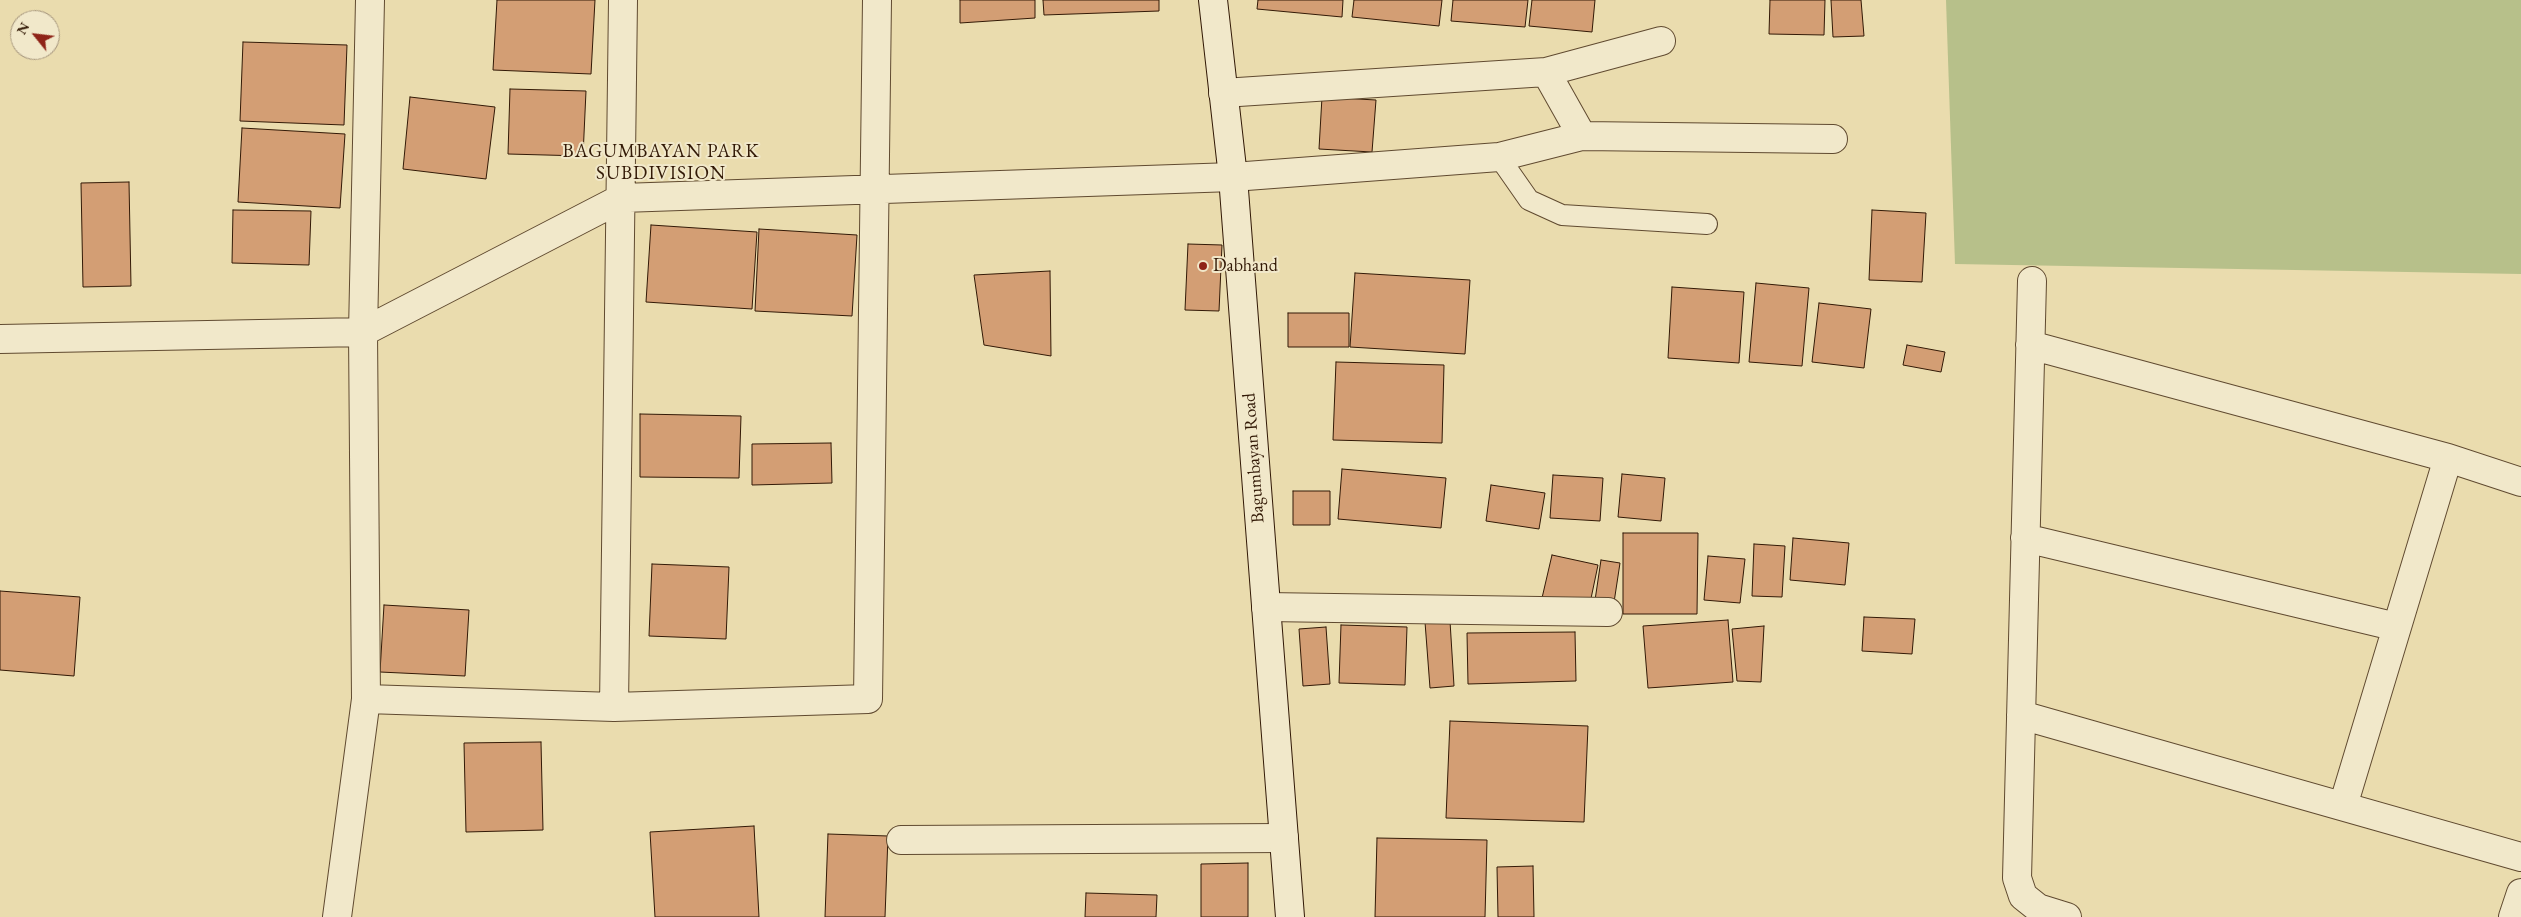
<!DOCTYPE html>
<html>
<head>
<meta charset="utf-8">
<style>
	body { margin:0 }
	#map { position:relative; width:2521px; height:917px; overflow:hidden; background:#eadcae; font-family:"EB Garamond",serif }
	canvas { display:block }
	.north { position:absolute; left:10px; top:10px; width:50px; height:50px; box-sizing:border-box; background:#f1e8ca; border:1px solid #a5957c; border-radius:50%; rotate:299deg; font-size:14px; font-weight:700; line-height:20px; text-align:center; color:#321906 }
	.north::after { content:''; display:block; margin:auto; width:18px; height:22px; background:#8f2418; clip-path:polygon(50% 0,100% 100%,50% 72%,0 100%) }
</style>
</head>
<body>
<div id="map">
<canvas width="2521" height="917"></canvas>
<div class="north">N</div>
</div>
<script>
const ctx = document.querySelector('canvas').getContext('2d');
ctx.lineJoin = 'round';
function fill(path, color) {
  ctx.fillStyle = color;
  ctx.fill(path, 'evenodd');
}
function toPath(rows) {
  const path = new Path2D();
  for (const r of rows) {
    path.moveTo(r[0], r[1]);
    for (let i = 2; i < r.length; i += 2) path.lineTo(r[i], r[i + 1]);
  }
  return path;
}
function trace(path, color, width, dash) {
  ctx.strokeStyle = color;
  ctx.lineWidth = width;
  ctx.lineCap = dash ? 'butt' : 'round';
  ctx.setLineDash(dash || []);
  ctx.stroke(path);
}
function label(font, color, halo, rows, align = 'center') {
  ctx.font = font + ' "EB Garamond",serif';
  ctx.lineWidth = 4;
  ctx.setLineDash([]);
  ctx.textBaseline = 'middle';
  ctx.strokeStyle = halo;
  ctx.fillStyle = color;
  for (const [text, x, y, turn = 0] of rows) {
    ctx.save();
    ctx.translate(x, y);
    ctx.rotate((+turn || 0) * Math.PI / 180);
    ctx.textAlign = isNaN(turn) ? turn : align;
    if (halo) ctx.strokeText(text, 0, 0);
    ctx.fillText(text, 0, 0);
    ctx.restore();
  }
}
fill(toPath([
	[1946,0,2521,0,2521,274,1955,264]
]), '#b7c08a');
const building = toPath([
	[497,0,595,0,591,74,493,70,497,0],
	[960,0,1035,0,1035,18,960,23,960,0],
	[1043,0,1159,0,1159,11,1044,15,1043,0],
	[1258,0,1343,0,1342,17,1257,9,1258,0],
	[1354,0,1442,0,1439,26,1352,17,1354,0],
	[1453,0,1528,0,1525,27,1451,21,1453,0],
	[1532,0,1595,0,1592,32,1529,26,1532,0],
	[1770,0,1825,0,1824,35,1769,34,1770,0],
	[1831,0,1861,0,1864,36,1833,37,1831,0],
	[243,42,347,45,344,125,240,121,243,42],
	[510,89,586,91,583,156,508,154,510,89],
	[410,97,495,107,486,179,403,169,410,97],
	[1322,97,1376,100,1372,152,1319,149,1322,97],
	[242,128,345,134,340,208,238,202,242,128],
	[129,182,131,286,83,287,81,183,129,182],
	[233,210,311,211,309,265,232,263,233,210],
	[1872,210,1926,213,1922,282,1869,280,1872,210],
	[651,225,757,232,752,309,646,302,651,225],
	[759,229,857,235,852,316,755,311,759,229],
	[1188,244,1222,245,1219,311,1185,310,1188,244],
	[1050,271,1051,356,984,345,974,275,1050,271],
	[1355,273,1470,280,1465,354,1350,347,1355,273],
	[1756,283,1809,288,1802,366,1749,362,1756,283],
	[1672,287,1744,292,1739,363,1668,358,1672,287],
	[1819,303,1871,309,1864,368,1812,362,1819,303],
	[1288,313,1349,313,1349,347,1288,347,1288,313],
	[1907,345,1945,352,1941,372,1903,365,1907,345],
	[1336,362,1444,365,1442,443,1333,440,1336,362],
	[640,414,741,416,739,478,640,477,640,414],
	[831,443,832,483,752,485,752,444,831,443],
	[1342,469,1446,478,1441,528,1338,519,1342,469],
	[1622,474,1665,478,1661,521,1618,517,1622,474],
	[1553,475,1603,478,1600,521,1550,518,1553,475],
	[1491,485,1545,493,1539,529,1486,521,1491,485],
	[1293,491,1330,491,1330,525,1293,525,1293,491],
	[1623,533,1698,533,1697,614,1623,614,1623,533],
	[1793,538,1849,543,1845,585,1790,580,1793,538],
	[1754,544,1785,546,1782,597,1752,596,1754,544],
	[1552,555,1598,565,1589,608,1542,598,1552,555],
	[1708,556,1745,559,1740,603,1704,600,1708,556],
	[1601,560,1620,563,1613,609,1594,607,1601,560],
	[652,564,729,567,726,639,649,636,652,564],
	[0,591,80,597,74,676,0,670,0,591],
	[384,605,469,610,465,676,380,672,384,605],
	[1864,617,1915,619,1912,654,1862,651,1864,617],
	[1728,620,1733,682,1648,688,1643,626,1728,620],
	[1450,621,1454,686,1430,688,1425,622,1450,621],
	[1341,625,1407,627,1405,685,1339,683,1341,625],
	[1764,626,1761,682,1737,681,1732,629,1764,626],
	[1326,627,1330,684,1303,686,1299,629,1326,627],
	[1575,632,1576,681,1468,684,1467,633,1575,632],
	[1450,721,1588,726,1584,822,1446,818,1450,721],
	[541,742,543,830,466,832,464,743,541,742],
	[754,826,759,917,655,917,650,832,754,826],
	[828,834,888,836,885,917,825,917,828,834],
	[1377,838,1487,840,1485,917,1375,917,1377,838],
	[1248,863,1248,917,1201,917,1201,864,1248,863],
	[1533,866,1534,917,1498,917,1497,867,1533,866],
	[1086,893,1157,895,1156,917,1085,917,1086,893]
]);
fill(building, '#d39e74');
trace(building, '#321906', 1);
const lane = toPath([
	[1499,157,1529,200,1562,215,1707,224]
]);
const street = toPath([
	[1546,72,1582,136,1833,139],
	[1223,93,1546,72,1661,41],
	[2032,281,2017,878,2023,896,2038,908,2067,917],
	[0,339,363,332,622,198,1233,177,1499,157,1582,136],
	[2030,345,2448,458,2343,806],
	[2448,458,2521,482],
	[2025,538,2397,627],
	[1266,607,1608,612],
	[366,699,614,707,868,699,877,0],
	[614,707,623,0],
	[2021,715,2521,857],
	[901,840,1284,838],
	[337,917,366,699,363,332,370,0],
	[2513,917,2521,893]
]);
const secondary = toPath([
	[1213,0,1233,177,1290,917]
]);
trace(lane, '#604a30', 22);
trace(street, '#604a30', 30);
trace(secondary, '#321906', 30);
trace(lane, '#f1e8ca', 20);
trace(street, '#f1e8ca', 28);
trace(secondary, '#f1e8ca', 28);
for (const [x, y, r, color] of [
	[1203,266,5,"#8f2418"]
]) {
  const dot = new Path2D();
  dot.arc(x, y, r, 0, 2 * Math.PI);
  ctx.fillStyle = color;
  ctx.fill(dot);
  trace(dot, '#f1e8ca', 2);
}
label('18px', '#321906', '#f1e8ca', [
	["Dabhand",1213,266]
], 'left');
label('18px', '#321906', '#f1e8ca', [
	["Bagumbayan Road",1254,458,-94]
]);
ctx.letterSpacing = '1px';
label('19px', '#321906', '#f1e8ca', [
	["BAGUMBAYAN PARK",661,152],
	["SUBDIVISION",661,174]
]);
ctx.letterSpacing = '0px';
</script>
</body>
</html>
